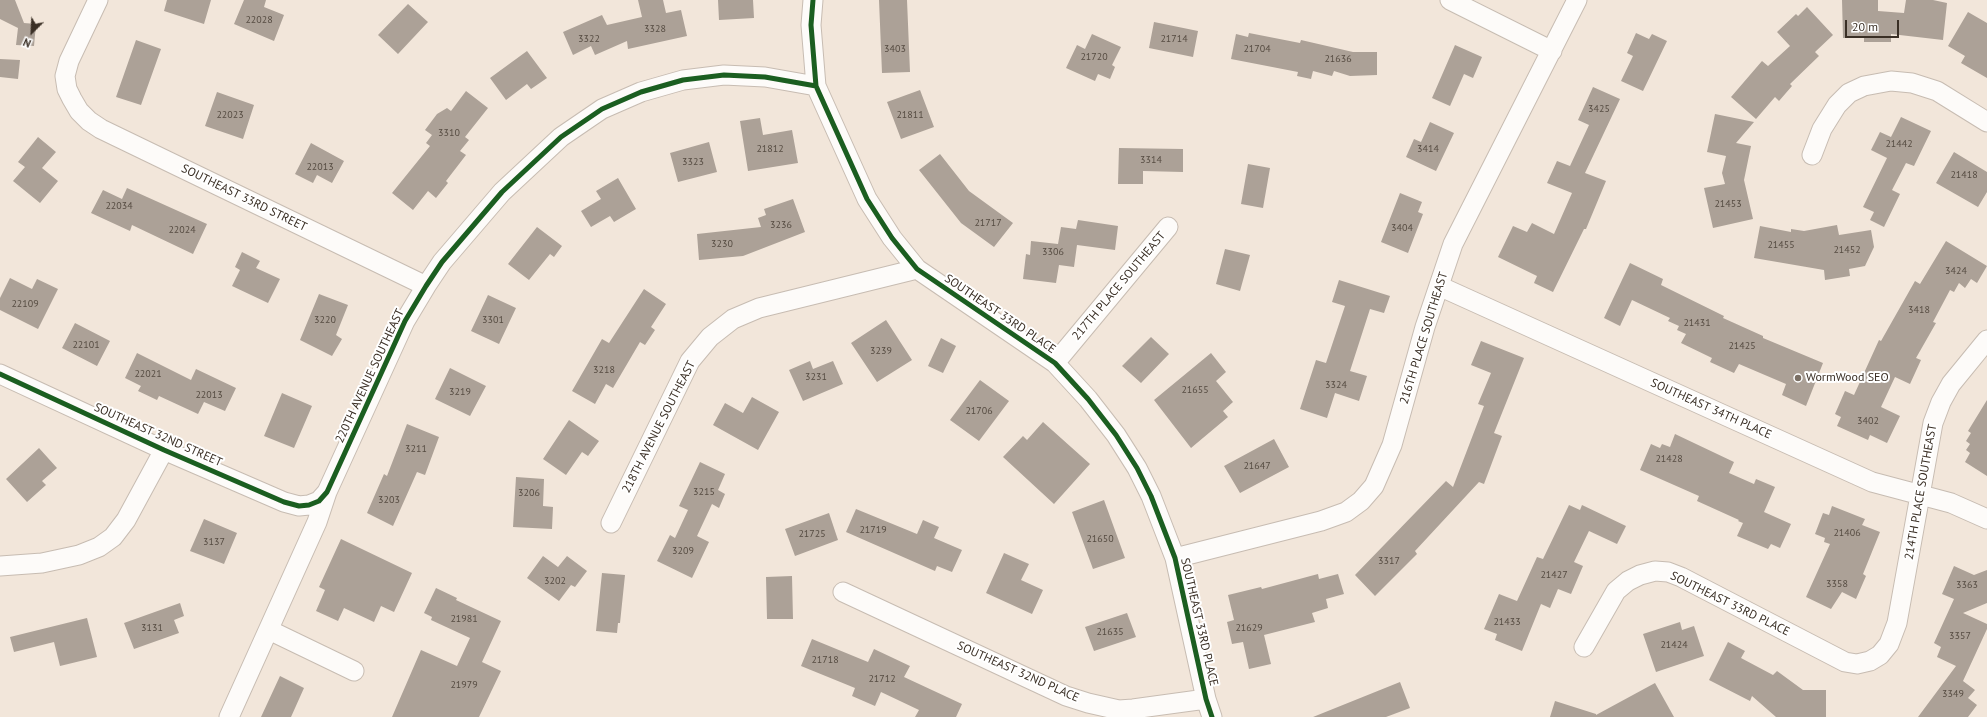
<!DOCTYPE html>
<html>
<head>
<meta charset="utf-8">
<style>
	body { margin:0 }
	#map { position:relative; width:1987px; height:717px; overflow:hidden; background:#f2e6da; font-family:"PT Sans",sans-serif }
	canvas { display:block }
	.north { position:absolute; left:12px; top:12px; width:40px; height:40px; -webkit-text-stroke:3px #fff; paint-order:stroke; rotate:204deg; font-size:11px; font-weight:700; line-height:16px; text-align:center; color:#3a2f25 }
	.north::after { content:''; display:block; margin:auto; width:14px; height:18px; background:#3a2f25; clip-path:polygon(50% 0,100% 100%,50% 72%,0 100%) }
	.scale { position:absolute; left:1845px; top:20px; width:54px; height:18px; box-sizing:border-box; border:2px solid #3a2f25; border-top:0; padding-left:5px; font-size:12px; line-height:14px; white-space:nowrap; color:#3a2f25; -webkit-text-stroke:3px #fff; paint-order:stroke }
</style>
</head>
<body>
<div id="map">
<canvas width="1987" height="717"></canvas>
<div class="north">N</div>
<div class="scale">20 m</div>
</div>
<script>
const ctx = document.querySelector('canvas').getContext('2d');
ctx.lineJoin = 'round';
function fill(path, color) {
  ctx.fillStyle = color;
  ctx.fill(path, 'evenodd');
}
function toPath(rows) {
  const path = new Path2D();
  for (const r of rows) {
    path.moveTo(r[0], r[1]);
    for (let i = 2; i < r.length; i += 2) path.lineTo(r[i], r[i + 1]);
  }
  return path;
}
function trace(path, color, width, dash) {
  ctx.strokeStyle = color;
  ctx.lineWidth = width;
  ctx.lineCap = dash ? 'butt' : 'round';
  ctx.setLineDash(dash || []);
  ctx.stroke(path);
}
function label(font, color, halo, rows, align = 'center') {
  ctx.font = font + ' "PT Sans",sans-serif';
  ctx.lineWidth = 4;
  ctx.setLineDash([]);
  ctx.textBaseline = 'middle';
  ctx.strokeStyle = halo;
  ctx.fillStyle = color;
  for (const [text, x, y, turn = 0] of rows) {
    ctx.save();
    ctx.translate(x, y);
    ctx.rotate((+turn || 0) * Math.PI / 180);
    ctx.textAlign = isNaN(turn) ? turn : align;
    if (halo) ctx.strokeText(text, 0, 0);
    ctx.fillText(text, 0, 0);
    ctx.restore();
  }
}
fill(toPath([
	[0,0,15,0,24,23,36,24,34,46,16,45,18,28,0,19],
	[167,0,211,0,204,24,164,11],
	[244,0,266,0,264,7,284,15,274,41,234,24],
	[638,0,663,0,666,13,681,10,687,36,628,49,627,41,595,55,591,46,573,55,563,32,602,15,607,25,642,17],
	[718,0,753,0,754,18,719,20],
	[879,0,907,0,910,72,882,73],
	[1842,0,1878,0,1878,11,1904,13,1906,0,1933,0,1947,3,1943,40,1891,34,1891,42,1864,42,1864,37,1843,38],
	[408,4,428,22,398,54,378,35],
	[1807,7,1833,35,1815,52,1819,56,1790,84,1792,86,1779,101,1775,97,1756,119,1731,97,1762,61,1768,66,1790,46,1777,32,1796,14,1798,16],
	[1968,12,1987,23,1987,78,1961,63,1965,56,1948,46],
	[1154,22,1198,31,1193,57,1149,48],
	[1249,33,1300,43,1301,40,1353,52,1377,52,1377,75,1350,76,1334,71,1332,76,1313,71,1311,79,1297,76,1298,72,1231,59,1236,34,1248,37],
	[1636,33,1649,39,1652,34,1667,41,1643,91,1621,81,1633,56,1627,53],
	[1092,34,1121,47,1112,65,1115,67,1110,79,1098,74,1095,81,1066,68,1077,45,1085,49],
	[136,40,161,49,141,105,116,97],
	[1455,45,1482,57,1473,78,1464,74,1450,106,1432,98],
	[527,51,547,78,531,89,527,84,506,100,490,78],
	[0,59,20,60,18,79,0,77],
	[1593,87,1620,99,1585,173,1606,181,1586,229,1584,229,1553,292,1534,283,1537,276,1498,257,1513,226,1527,232,1532,223,1554,234,1572,193,1547,183,1557,161,1570,166,1589,125,1578,120],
	[920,90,934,127,901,139,887,102],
	[466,91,488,108,465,137,469,140,460,151,466,155,446,181,448,183,436,198,428,191,413,210,392,193,430,146,426,143,432,135,425,130,437,114,447,108,451,111],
	[217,92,254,105,243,139,205,126],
	[1715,114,1754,122,1736,143,1751,146,1744,180,1753,219,1713,228,1704,188,1725,184,1722,173,1726,156,1707,152],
	[1901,117,1931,131,1914,166,1906,163,1892,190,1900,194,1884,227,1870,220,1874,212,1863,207,1887,158,1871,150,1880,132,1891,137],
	[760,118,763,135,792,130,798,163,748,171,740,121],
	[1430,122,1454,133,1436,171,1406,157,1414,139,1421,142],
	[38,137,56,152,42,168,58,181,40,203,13,181,25,167,18,162],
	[709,142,717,172,678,182,670,153],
	[311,143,344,161,332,183,317,175,313,183,295,174],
	[1119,148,1183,149,1183,172,1143,171,1143,184,1118,184],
	[1954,152,1987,172,1987,192,1978,207,1936,183],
	[940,154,969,191,1013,223,994,247,961,223,919,170],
	[1248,164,1270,168,1263,208,1241,204],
	[618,178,636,209,614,222,610,216,591,227,581,211,601,199,596,191],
	[127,188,207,224,193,254,132,225,130,231,91,213,103,190,122,199],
	[1400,193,1422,202,1418,212,1423,214,1408,253,1381,242],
	[793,199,805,232,743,256,699,260,697,234,761,227,758,218,766,215,764,209],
	[1078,220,1118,226,1115,250,1077,245,1074,267,1059,265,1056,283,1023,279,1026,254,1030,255,1031,241,1058,244,1061,227,1076,229],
	[1837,225,1839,235,1871,230,1874,247,1865,266,1849,269,1850,276,1825,280,1824,270,1754,258,1760,226,1791,232,1791,229,1804,231],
	[537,227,562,246,554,257,550,254,529,280,508,264],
	[1946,241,1987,266,1977,283,1971,279,1965,288,1959,283,1954,292,1950,290,1933,322,1936,323,1916,358,1921,360,1910,384,1895,377,1881,407,1900,416,1887,443,1870,435,1868,440,1837,426,1841,417,1835,414,1845,391,1854,395,1879,340,1881,341,1915,281,1920,284],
	[1225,249,1250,255,1240,291,1216,284],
	[242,252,260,261,256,268,280,279,268,303,232,286,240,270,235,267],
	[1630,263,1663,279,1661,285,1724,316,1723,318,1763,336,1763,338,1823,363,1806,406,1782,395,1786,384,1739,364,1734,373,1710,362,1712,358,1681,343,1686,334,1677,330,1679,326,1668,321,1670,318,1632,300,1620,326,1604,318],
	[10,278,32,289,37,279,58,289,38,329,0,310,0,298],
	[1339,280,1390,296,1384,313,1370,309,1350,371,1367,376,1359,401,1335,393,1327,418,1300,409,1316,360,1326,363,1345,306,1332,302],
	[644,289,666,304,651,327,655,330,645,345,640,342,613,388,606,384,595,404,572,391,602,339,609,343],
	[319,294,348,305,336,335,342,339,332,356,300,340],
	[488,295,516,308,499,344,471,331],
	[886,320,912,360,877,382,851,343],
	[75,323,110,341,97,366,62,348],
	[1151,337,1169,354,1141,383,1122,366],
	[941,338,956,346,943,373,928,366],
	[1481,341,1524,358,1494,433,1502,436,1484,484,1479,482,1415,551,1417,554,1375,596,1355,575,1446,481,1453,487,1484,406,1478,404,1491,373,1471,365],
	[137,353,191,380,196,369,236,388,225,411,204,402,198,414,159,396,157,400,138,391,141,386,125,378],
	[1211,353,1226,372,1216,381,1233,402,1223,411,1228,417,1191,448,1154,400],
	[810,361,813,369,833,361,843,384,803,401,789,370],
	[450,368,486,386,470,416,435,399],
	[980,380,1009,401,979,441,950,420],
	[282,393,312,406,294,448,264,436],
	[752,397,779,412,758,450,713,425,725,403,743,413],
	[1987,400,1987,476,1965,462,1970,453,1966,450,1970,444,1966,441,1971,433,1968,431],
	[569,420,599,441,588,456,582,452,566,475,543,459],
	[1043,422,1090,464,1054,504,1003,457,1023,436,1027,440],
	[407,424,439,437,425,475,417,472,393,526,367,513,384,474,387,476],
	[1675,434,1734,462,1729,473,1754,484,1756,479,1775,487,1764,512,1791,524,1780,548,1771,544,1768,549,1737,536,1743,523,1738,521,1739,520,1697,501,1699,496,1640,470,1651,444,1660,448,1662,444,1670,447],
	[1274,439,1289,467,1240,493,1224,466],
	[39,448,57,468,42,481,46,485,27,502,6,479],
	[700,462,725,474,718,490,725,494,719,508,712,504,697,536,709,542,692,578,657,561,670,535,675,538,688,510,679,506],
	[516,477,544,479,543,506,553,507,552,529,513,527],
	[1104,500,1125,558,1093,569,1072,512],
	[1569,505,1580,510,1582,505,1626,526,1617,544,1589,531,1574,562,1583,566,1571,594,1558,589,1550,608,1541,604,1522,651,1495,640,1497,634,1484,629,1499,594,1517,601,1537,557,1543,559],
	[1832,506,1865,519,1862,525,1880,532,1863,574,1866,576,1856,599,1842,592,1831,609,1806,597,1830,544,1824,542,1825,538,1815,534,1823,513,1829,515],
	[856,509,917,534,923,520,939,527,934,538,962,550,952,572,937,566,935,571,846,532],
	[829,513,838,540,795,556,785,529],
	[204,519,237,533,224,564,190,551],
	[341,539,412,573,394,612,381,606,374,622,344,608,338,621,316,611,325,590,319,587],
	[1004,553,1029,564,1021,580,1043,590,1032,614,986,593],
	[543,556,558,567,567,556,587,571,575,587,571,585,559,601,527,578],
	[1954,566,1974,575,1987,570,1987,603,1963,613,1987,624,1987,629,1963,681,1975,690,1968,698,1977,705,1968,717,1918,717,1956,666,1937,657,1941,647,1934,643,1954,599,1942,594],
	[602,573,625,575,620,623,618,623,617,633,596,631],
	[1318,574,1319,579,1338,574,1344,594,1326,599,1328,608,1312,613,1315,622,1264,635,1271,664,1249,669,1243,642,1232,644,1227,622,1234,620,1228,595,1261,587,1262,589],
	[792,576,793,619,767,619,766,577],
	[436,588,457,598,456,600,501,621,482,662,501,671,479,717,392,717,421,650,457,666,470,638,431,620,432,617,424,613],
	[180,603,184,616,174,620,179,633,134,649,124,623],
	[1127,613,1136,637,1094,651,1085,627],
	[87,618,97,657,60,666,54,642,14,652,10,637],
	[1680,622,1682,630,1694,626,1704,656,1656,672,1643,634],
	[812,639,868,662,874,649,910,666,904,677,962,704,956,717,915,717,919,710,881,692,875,706,852,696,855,688,801,666],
	[1728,642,1745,651,1741,658,1773,675,1777,671,1803,690,1826,690,1826,717,1776,717,1752,696,1750,701,1709,680],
	[280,676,304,688,291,717,261,717],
	[1400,682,1410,708,1386,717,1313,717],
	[1655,683,1674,717,1550,717,1555,701,1596,714,1596,715]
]), '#aca197');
const minor = toPath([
	[98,0,69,61,65,76,67,89,72,99,79,111,89,121,101,129,426,286],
	[813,0,811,25,816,86,867,199,892,238,917,269,1055,363,1088,399,1116,435,1137,468,1151,496,1175,558,1206,699,1212,717],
	[1450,0,1552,51],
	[1812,155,1822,129,1837,105,1849,93,1864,86,1891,81,1912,83,1937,91,1987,122],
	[1439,286,1872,482,1951,503,1987,519],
	[1055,363,1168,227],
	[0,374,164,450,284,502,299,506,309,505,319,501,327,492,405,321,426,286,442,262,502,192,561,137,602,109,641,92,683,80,724,75,765,77,816,86],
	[611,523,690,361,710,337,733,319,759,308,917,269],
	[1175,558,1321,521,1346,512,1361,501,1374,486,1392,445,1425,327,1453,244,1577,0],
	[0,566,42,563,79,555,99,547,113,537,126,520,164,450],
	[843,592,1066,696,1088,703,1119,710,1133,709,1206,699],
	[269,630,354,671],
	[1584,647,1616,591,1628,581,1640,575,1655,571,1668,572,1681,577,1845,662,1857,664,1870,661,1880,655,1889,644,1897,623,1933,423,1941,402,1951,384,1987,340],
	[229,717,317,522,327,492]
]);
trace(minor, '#c7bcb2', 21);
trace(minor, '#fdfbf9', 19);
trace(toPath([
	[813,0,811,25,816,86,867,199,892,238,917,269,1055,363,1088,399,1116,435,1137,468,1151,496,1175,558,1206,699,1212,717],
	[0,374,164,450,284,502,299,506,309,505,319,501,327,492,405,321,426,286,442,262,502,192,561,137,602,109,641,92,683,80,724,75,765,77,816,86]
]), '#1b5e20', 5);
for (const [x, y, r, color] of [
	[1798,378,4,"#7a6f64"]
]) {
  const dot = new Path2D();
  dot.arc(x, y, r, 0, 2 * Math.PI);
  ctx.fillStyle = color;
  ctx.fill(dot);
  trace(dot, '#fff', 1.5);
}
label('10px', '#564c42', null, [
	["22028",259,20],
	["3328",655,29],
	["3322",589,39],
	["21714",1174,39],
	["3403",895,49],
	["21704",1257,49],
	["21720",1094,57],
	["21636",1338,59],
	["3425",1599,109],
	["22023",230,115],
	["21811",910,115],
	["3310",449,133],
	["21442",1899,144],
	["21812",770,149],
	["3414",1428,149],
	["3314",1151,160],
	["3323",693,162],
	["22013",320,167],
	["21418",1964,175],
	["21453",1728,204],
	["22034",119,206],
	["21717",988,223],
	["3236",781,225],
	["3404",1402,228],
	["22024",182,230],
	["3230",722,244],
	["21455",1781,245],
	["21452",1847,250],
	["3306",1053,252],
	["3424",1956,271],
	["22109",25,304],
	["3418",1919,310],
	["3220",325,320],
	["3301",493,320],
	["21431",1697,323],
	["22101",86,345],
	["21425",1742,346],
	["3239",881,351],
	["3218",604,370],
	["22021",148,374],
	["3231",816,377],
	["3324",1336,385],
	["21655",1195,390],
	["3219",460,392],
	["22013",209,395],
	["21706",979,411],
	["3402",1868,421],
	["3211",416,449],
	["21428",1669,459],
	["21647",1257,466],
	["3215",704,492],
	["3206",529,493],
	["3203",389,500],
	["21719",873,530],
	["21406",1847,533],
	["21725",812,534],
	["21650",1100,539],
	["3137",214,542],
	["3209",683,551],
	["3317",1389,561],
	["21427",1554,575],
	["3202",555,581],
	["3358",1837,584],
	["3363",1967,585],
	["21981",464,619],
	["21433",1507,622],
	["3131",152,628],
	["21629",1249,628],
	["21635",1110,632],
	["3357",1960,636],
	["21424",1674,645],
	["21718",825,660],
	["21712",882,679],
	["21979",464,685],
	["3349",1953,694]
]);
label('12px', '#3a2f25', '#fff', [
	["SOUTHEAST 33RD STREET",244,198,26],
	["217TH PLACE SOUTHEAST",1119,286,-50],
	["SOUTHEAST 33RD PLACE",1000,314,34],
	["216TH PLACE SOUTHEAST",1424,338,-73],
	["220TH AVENUE SOUTHEAST",370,376,-65],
	["SOUTHEAST 34TH PLACE",1711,409,24],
	["218TH AVENUE SOUTHEAST",659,427,-63],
	["SOUTHEAST 32ND STREET",158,435,24],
	["214TH PLACE SOUTHEAST",1921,492,-80],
	["SOUTHEAST 33RD PLACE",1730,604,26],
	["SOUTHEAST 33RD PLACE",1199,622,77],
	["SOUTHEAST 32ND PLACE",1018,672,24]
]);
label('12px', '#3a2f25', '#fff', [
	["WormWood SEO",1806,378]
], 'left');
</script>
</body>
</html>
